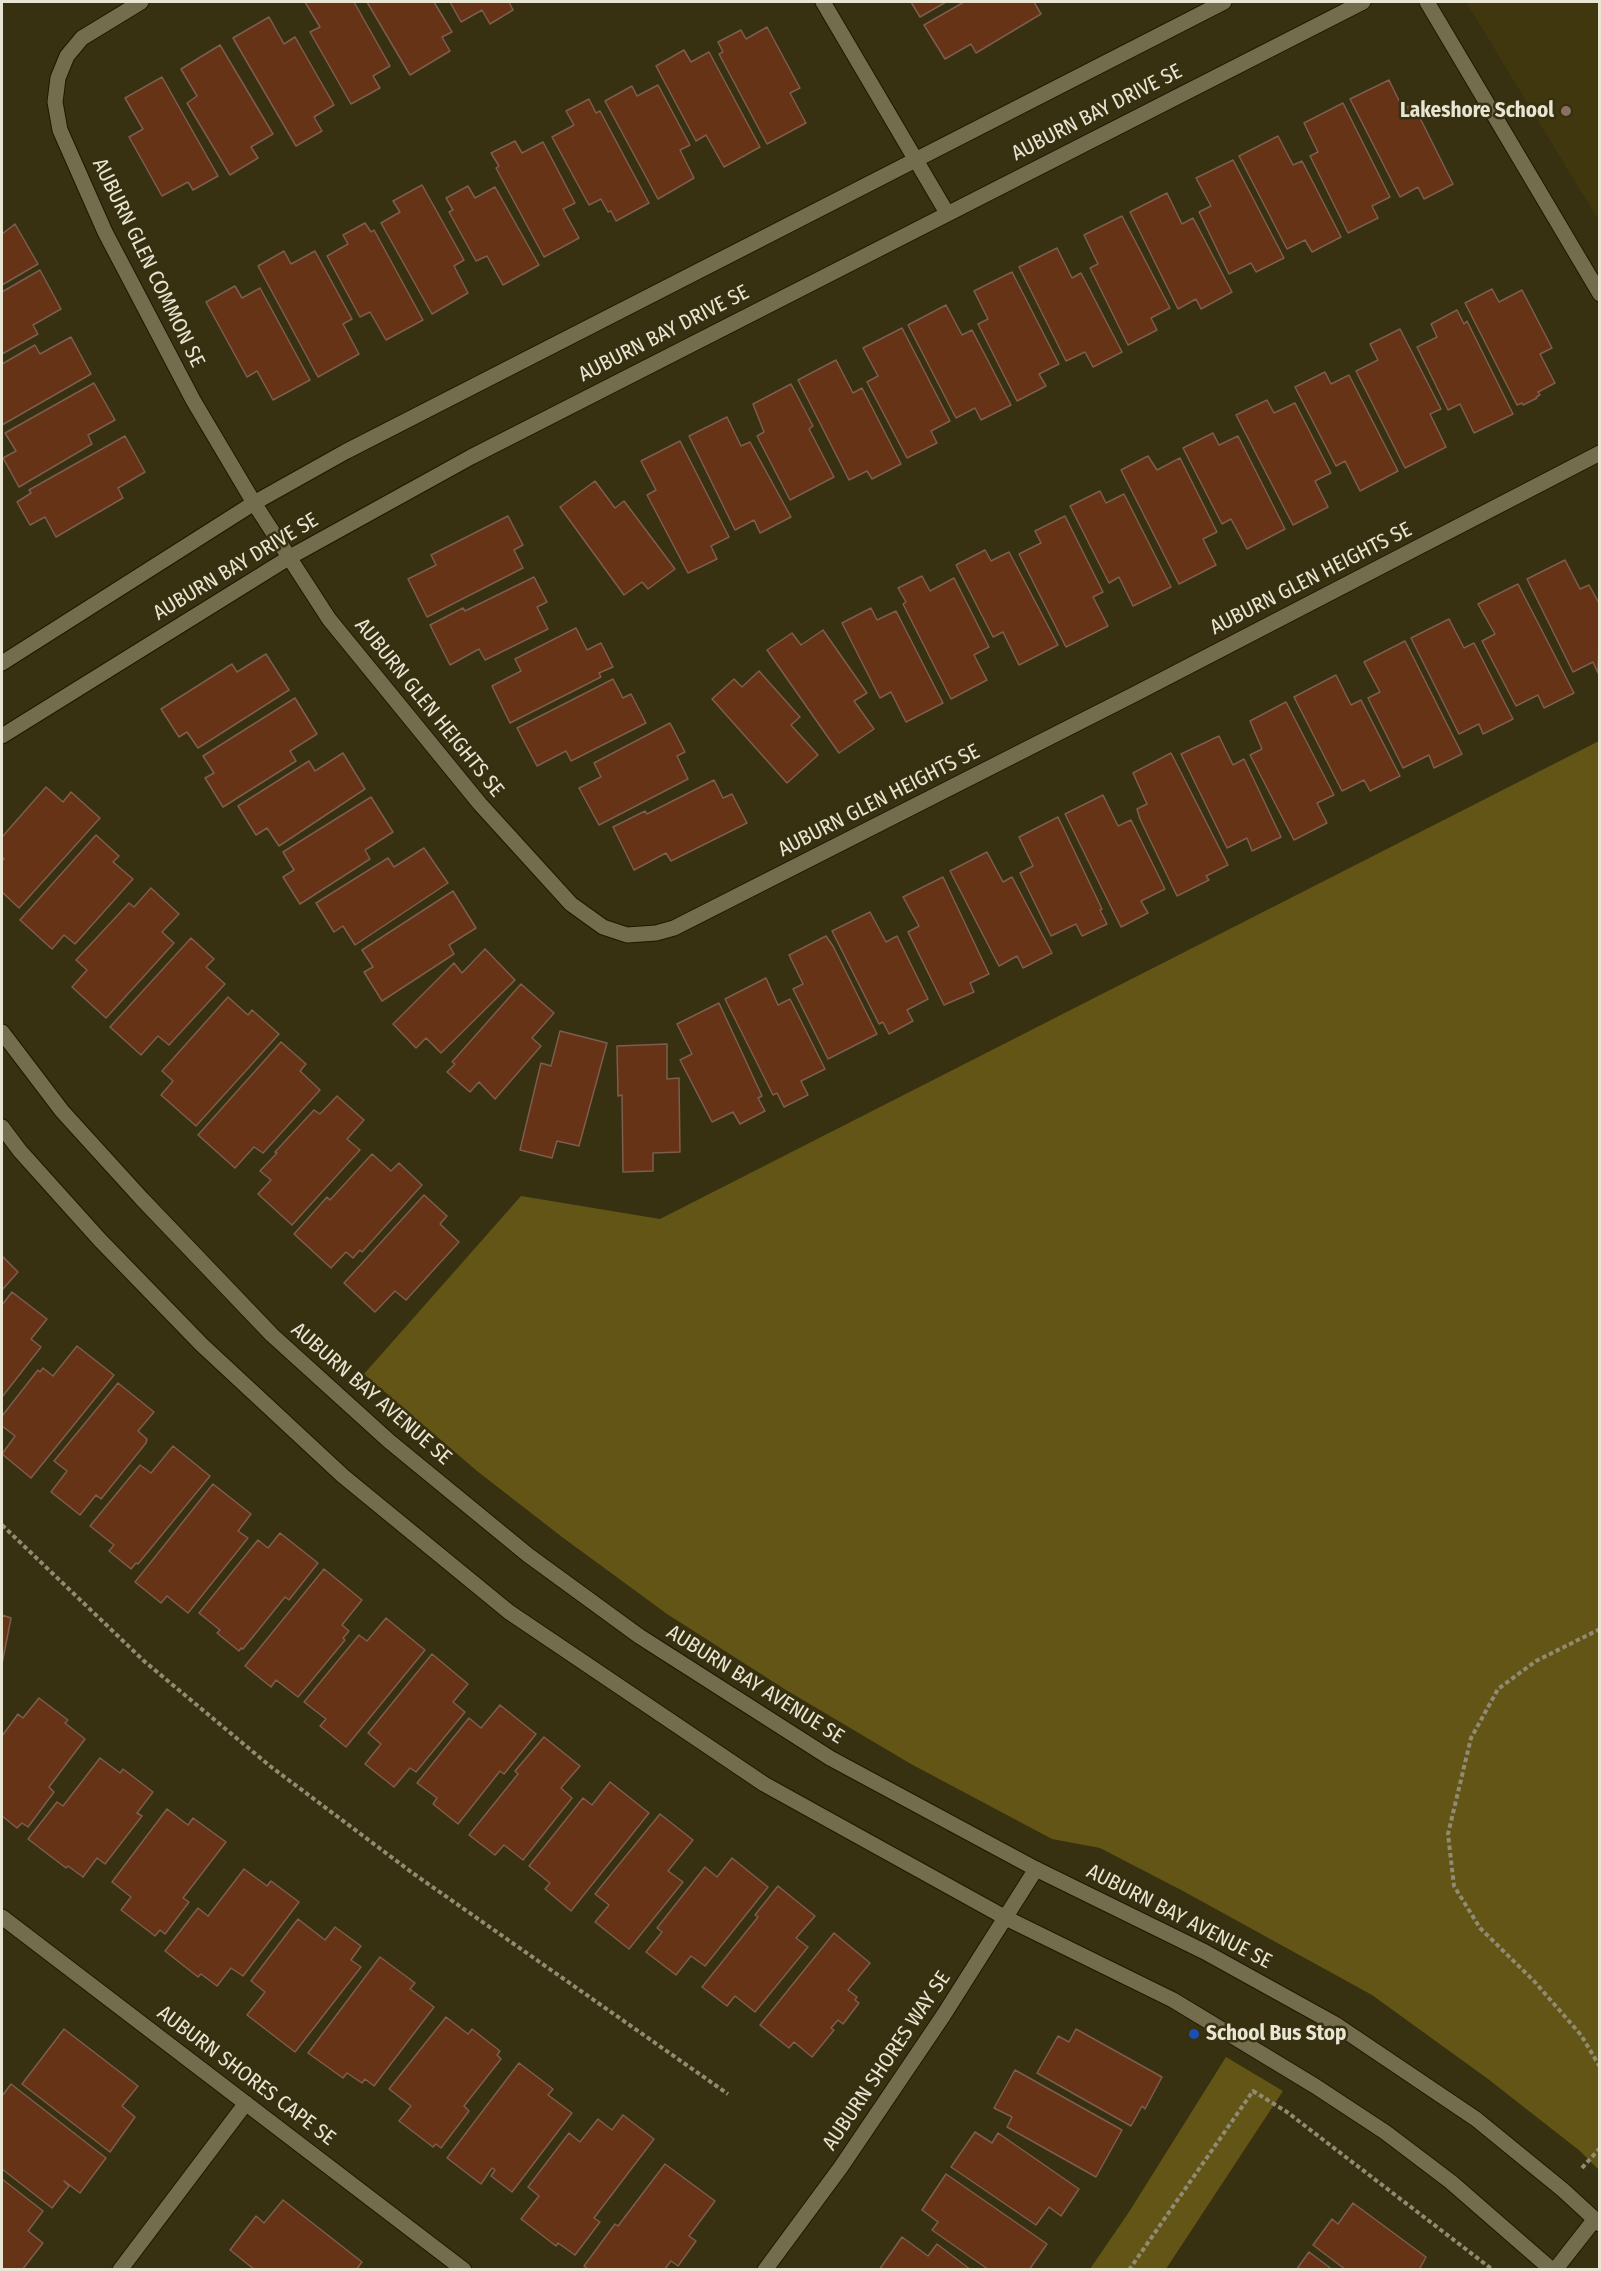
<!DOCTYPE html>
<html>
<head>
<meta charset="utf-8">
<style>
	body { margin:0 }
	#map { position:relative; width:1601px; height:2271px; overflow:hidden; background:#373011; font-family:"Fira Sans Condensed",sans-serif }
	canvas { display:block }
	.frame { position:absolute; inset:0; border:3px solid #e9e5d3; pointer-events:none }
</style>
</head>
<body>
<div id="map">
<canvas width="1601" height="2271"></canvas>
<div class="frame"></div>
</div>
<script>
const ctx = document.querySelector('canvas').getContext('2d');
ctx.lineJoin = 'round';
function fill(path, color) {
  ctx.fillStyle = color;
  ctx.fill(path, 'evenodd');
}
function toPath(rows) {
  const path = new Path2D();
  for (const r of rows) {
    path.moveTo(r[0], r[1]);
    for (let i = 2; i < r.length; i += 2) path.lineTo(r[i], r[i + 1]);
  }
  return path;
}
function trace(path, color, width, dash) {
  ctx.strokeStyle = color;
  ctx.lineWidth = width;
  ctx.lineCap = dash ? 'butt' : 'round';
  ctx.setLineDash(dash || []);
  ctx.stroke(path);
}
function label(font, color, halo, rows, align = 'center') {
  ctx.font = font + ' "Fira Sans Condensed",sans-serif';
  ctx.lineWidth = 5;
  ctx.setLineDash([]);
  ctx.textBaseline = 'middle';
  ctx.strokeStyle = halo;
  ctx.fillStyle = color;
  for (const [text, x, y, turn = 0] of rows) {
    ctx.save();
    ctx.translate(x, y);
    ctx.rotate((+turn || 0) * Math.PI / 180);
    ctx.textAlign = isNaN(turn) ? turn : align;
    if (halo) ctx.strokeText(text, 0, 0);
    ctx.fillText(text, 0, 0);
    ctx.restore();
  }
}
fill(toPath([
	[1466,2,1599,2,1599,221]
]), '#40370f');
fill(toPath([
	[1599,741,1599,2170,1580,2151,1488,2079,1372,1995,1183,1891,1100,1848,1052,1839,911,1764,786,1690,667,1614,562,1537,477,1471,364,1374,521,1196,660,1219],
	[1226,2057,1283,2091,1166,2269,1090,2269,1129,2212]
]), '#625515');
const building = toPath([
	[305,2,354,2,390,66,373,76,380,88,351,104,310,32,320,27,305,2],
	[367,2,434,2,452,32,442,37,450,51,410,75,367,2],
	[450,2,509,2,513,10,490,24,482,10,461,22,450,2],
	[911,2,946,2,920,17,911,2],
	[964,2,1034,2,1041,14,976,53,971,44,945,59,924,25,964,2],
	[269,17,284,44,295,37,334,105,314,117,322,131,296,146,233,38,269,17],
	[767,27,800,88,790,93,806,123,767,144,719,54,723,52,718,42,741,30,746,39,767,27],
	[220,45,273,134,251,147,258,158,230,175,187,103,197,96,181,69,220,45],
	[684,50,691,62,709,52,760,147,724,167,706,135,696,141,656,66,684,50],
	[162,77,218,176,193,190,188,182,162,196,129,137,143,129,125,98,162,77],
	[1389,80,1403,109,1413,104,1453,184,1424,199,1418,187,1400,197,1350,99,1389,80],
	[658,85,690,145,680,150,694,178,658,199,605,101,632,86,637,96,658,85],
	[589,99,596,113,600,111,649,203,616,221,611,211,608,212,601,199,589,205,552,137,574,125,566,111,589,99],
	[1343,103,1390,197,1372,206,1378,218,1348,233,1310,156,1318,152,1304,123,1343,103],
	[1278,136,1293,165,1302,161,1341,237,1312,252,1305,240,1287,249,1239,156,1278,136],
	[515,141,522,153,543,142,575,203,563,209,579,238,544,257,496,168,499,166,491,153,515,141],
	[1233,160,1284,258,1256,272,1251,263,1229,274,1199,212,1211,206,1196,178,1233,160],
	[422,185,464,260,454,266,468,293,432,314,381,223,400,212,393,201,422,185],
	[468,186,475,198,495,187,539,265,503,285,487,256,476,261,449,212,453,210,446,198,468,186],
	[1167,193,1182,224,1193,218,1232,292,1201,309,1196,299,1178,309,1130,212,1167,193],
	[1122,216,1170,308,1151,318,1157,330,1128,345,1090,268,1098,264,1084,235,1122,216],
	[365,223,371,232,374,230,423,320,386,340,370,312,360,317,327,256,348,244,343,235,365,223],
	[15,224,38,264,2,285,2,234,15,224],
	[1057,248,1072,278,1081,273,1122,352,1093,367,1085,352,1066,361,1019,267,1057,248],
	[284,251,291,264,315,251,352,319,343,324,359,354,318,377,258,266,284,251],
	[40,270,61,309,33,325,38,334,2,354,2,292,40,270],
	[1012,272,1059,364,1039,374,1046,386,1017,401,978,324,988,319,974,291,1012,272],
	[235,286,242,298,260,288,310,380,273,400,257,371,247,377,206,302,235,286],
	[1492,289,1499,302,1522,290,1552,348,1540,354,1555,383,1538,392,1540,395,1536,397,1537,398,1523,405,1522,403,1517,405,1465,303,1492,289],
	[946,305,962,335,972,330,1011,405,981,420,975,408,956,418,908,325,946,305],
	[1457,310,1464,324,1467,321,1513,414,1474,433,1460,404,1448,410,1417,347,1437,337,1431,324,1457,310],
	[902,328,950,421,931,431,937,443,907,458,867,382,878,376,863,348,902,328],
	[1400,329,1441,409,1430,414,1446,447,1405,468,1356,371,1378,360,1370,344,1400,329],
	[71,337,91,374,2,425,2,364,35,345,40,354,71,337],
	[836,360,853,393,862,388,901,464,872,479,867,471,849,480,798,380,836,360],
	[1325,372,1331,384,1349,375,1398,471,1360,491,1345,461,1336,466,1295,387,1325,372],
	[94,383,115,420,88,435,92,444,19,487,3,458,16,451,5,433,94,383],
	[791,384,813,426,809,429,834,477,790,500,757,436,764,432,753,404,791,384],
	[1267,400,1274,413,1295,403,1331,473,1315,481,1328,507,1293,525,1236,415,1267,400],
	[727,417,741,446,750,442,791,517,760,533,754,520,735,530,689,436,727,417],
	[1213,433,1219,445,1238,436,1285,529,1247,549,1231,519,1222,524,1183,448,1213,433],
	[125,436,145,472,118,488,123,498,56,537,45,517,30,525,17,502,31,493,29,490,125,436],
	[680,441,729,537,711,546,717,559,688,573,647,495,656,490,641,461,680,441],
	[1148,456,1157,470,1180,458,1217,532,1203,539,1216,565,1179,584,1121,470,1148,456],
	[595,481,615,508,624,501,675,569,648,589,642,582,624,595,560,507,595,481],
	[1100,491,1106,503,1124,494,1171,587,1133,606,1119,577,1109,583,1070,506,1100,491],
	[508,516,523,545,514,550,523,568,427,617,408,579,436,565,431,555,508,516],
	[1065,516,1103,592,1093,597,1108,626,1066,647,1019,554,1041,543,1035,531,1065,516],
	[985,550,991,561,1009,552,1058,645,1019,665,1003,632,993,637,956,565,985,550],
	[1565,560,1580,589,1589,585,1600,605,1598,673,1593,662,1573,672,1527,579,1565,560],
	[922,576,930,591,954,578,989,647,974,655,987,680,951,699,903,604,906,602,898,588,922,576],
	[534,577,547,602,537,607,548,629,485,660,479,649,450,665,430,625,463,608,465,611,534,577],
	[1518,584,1574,693,1544,708,1538,695,1516,706,1482,641,1495,634,1478,604,1518,584],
	[871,608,877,620,896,611,943,703,906,722,891,692,880,698,842,623,871,608],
	[1449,619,1464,648,1474,643,1513,719,1483,734,1479,724,1459,734,1411,638,1449,619],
	[576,628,587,650,601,643,613,667,599,673,601,677,510,723,492,686,521,671,515,659,576,628],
	[823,630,867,693,854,701,874,729,839,753,767,650,792,633,801,645,823,630],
	[1405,641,1462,754,1434,768,1429,755,1403,768,1368,698,1380,692,1364,662,1405,641],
	[266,654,289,690,198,748,187,732,179,737,161,709,232,664,237,672,266,654],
	[759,671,800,717,791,725,818,755,787,783,712,699,734,679,742,687,759,671],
	[1336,675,1351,705,1361,700,1400,776,1370,791,1364,780,1342,791,1294,697,1336,675],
	[613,679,623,698,631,694,646,723,571,761,566,751,537,766,517,728,613,679],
	[295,698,317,734,290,751,296,761,223,807,205,778,214,773,203,756,295,698],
	[1286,702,1334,795,1317,803,1327,823,1294,840,1250,755,1262,749,1250,721,1286,702],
	[670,723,685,752,677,756,688,779,599,825,579,788,601,777,594,763,670,723],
	[1219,736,1233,765,1244,759,1281,837,1252,851,1247,838,1227,848,1181,754,1219,736],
	[343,753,365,789,279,846,267,828,256,835,238,806,309,761,315,771,343,753],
	[1171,753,1228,865,1206,876,1209,880,1177,896,1140,819,1137,809,1147,804,1133,773,1171,753],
	[714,780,723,798,732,794,747,823,671,861,666,853,634,870,613,827,645,811,647,814,714,780],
	[46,787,63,802,71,792,100,818,19,908,2,892,2,861,4,859,2,857,2,837,46,787],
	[1103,795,1118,826,1131,820,1165,889,1141,901,1148,913,1121,927,1065,814,1103,795],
	[371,797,393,832,365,850,370,859,300,904,283,877,294,870,283,852,371,797],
	[1058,817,1102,909,1100,910,1107,924,1082,936,1076,924,1051,936,1020,873,1033,866,1019,837,1058,817],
	[96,835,119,856,113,862,133,879,75,944,64,935,52,949,20,920,96,835],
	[424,848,448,883,355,945,343,926,334,932,316,903,388,858,394,867,424,848],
	[987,852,1003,882,1012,877,1052,953,1023,968,1017,956,999,966,950,871,987,852],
	[943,877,989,974,970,983,974,992,944,1005,908,932,919,926,903,897,943,877],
	[151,888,179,914,162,932,174,943,106,1018,72,987,87,970,76,960,129,903,134,907,151,888],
	[453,891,476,928,449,945,454,954,382,1001,364,972,373,967,362,950,453,891],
	[870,912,886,942,897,936,928,999,907,1010,913,1021,889,1034,883,1022,879,1024,832,931,870,912],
	[826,936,833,946,877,1034,828,1059,793,989,803,984,789,955,826,936],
	[191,938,214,959,206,967,225,984,169,1045,158,1036,141,1055,110,1027,191,938],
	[485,949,515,980,441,1053,426,1038,416,1048,393,1024,454,963,462,973,485,949],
	[766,978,778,1005,790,999,825,1069,801,1081,808,1095,784,1107,777,1093,773,1095,725,999,766,978],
	[521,984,554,1013,532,1038,541,1046,495,1099,479,1082,470,1092,447,1072,455,1064,452,1062,521,984],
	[228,997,248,1015,252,1010,279,1034,196,1126,161,1095,173,1081,162,1071,228,997],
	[719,1003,762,1096,758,1098,765,1111,740,1124,733,1112,712,1122,680,1060,692,1054,677,1024,719,1003],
	[560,1031,607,1043,579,1146,557,1141,552,1158,520,1150,541,1063,551,1066,560,1031],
	[281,1042,306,1064,300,1071,320,1090,263,1153,254,1147,235,1168,198,1135,281,1042],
	[667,1044,667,1079,679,1078,680,1152,653,1153,653,1171,623,1172,622,1095,618,1096,617,1046,667,1044],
	[337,1096,364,1120,347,1139,360,1150,292,1225,258,1194,271,1180,260,1171,277,1153,275,1152,314,1110,320,1114,337,1096],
	[372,1154,391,1171,399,1163,422,1185,362,1252,360,1250,353,1258,346,1252,331,1268,294,1234,327,1197,330,1200,372,1154],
	[424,1195,447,1216,440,1224,459,1242,406,1300,395,1291,375,1312,344,1283,424,1195],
	[2,1256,18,1272,2,1290,2,1256],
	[12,1292,47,1319,31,1339,41,1347,2,1397,2,1305,12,1292],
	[77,1346,114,1375,31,1478,2,1454,15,1436,2,1426,2,1416,38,1370,40,1372,43,1368,53,1376,77,1346],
	[118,1383,154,1412,138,1431,147,1439,146,1443,101,1499,96,1495,80,1515,51,1492,67,1471,54,1461,118,1383],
	[173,1446,210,1476,138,1564,136,1563,131,1569,109,1551,114,1545,90,1526,140,1465,151,1473,173,1446],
	[213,1484,251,1514,238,1531,248,1538,188,1613,167,1596,161,1603,135,1582,213,1484],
	[280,1533,318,1563,289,1600,285,1597,243,1649,241,1648,239,1651,217,1633,220,1630,199,1613,258,1540,268,1548,280,1533],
	[324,1569,362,1600,342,1625,349,1631,343,1638,345,1640,298,1697,276,1680,271,1687,245,1666,324,1569],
	[2,1615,11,1618,2,1664,2,1615],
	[386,1618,425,1650,346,1747,320,1726,326,1719,304,1702,359,1635,367,1641,386,1618],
	[432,1654,468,1684,453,1702,465,1712,416,1772,410,1768,394,1787,365,1764,381,1744,368,1733,432,1654],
	[39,1698,68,1720,65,1723,85,1739,49,1787,54,1792,28,1827,22,1823,17,1828,2,1816,2,1736,18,1714,23,1718,39,1698],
	[500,1705,536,1734,504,1774,500,1771,458,1824,433,1804,437,1798,417,1783,469,1718,481,1728,500,1705],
	[544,1737,580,1766,561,1788,572,1798,523,1860,504,1845,495,1855,469,1835,518,1774,515,1771,544,1737],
	[100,1758,120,1773,123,1769,153,1792,137,1813,142,1816,105,1864,97,1858,83,1877,68,1866,66,1868,28,1839,57,1802,63,1806,100,1758],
	[610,1782,649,1813,571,1911,545,1889,550,1883,529,1866,583,1798,592,1805,610,1782],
	[167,1809,188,1825,193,1818,226,1842,183,1898,189,1902,165,1934,160,1930,155,1936,121,1910,131,1897,112,1882,167,1809],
	[660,1814,693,1840,668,1871,683,1882,629,1949,595,1922,609,1905,595,1894,660,1814],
	[732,1858,768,1887,705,1966,691,1956,676,1975,646,1952,662,1932,657,1928,705,1867,717,1877,732,1858],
	[244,1869,267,1886,271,1881,299,1902,243,1976,231,1968,217,1986,201,1974,198,1977,165,1951,198,1908,208,1916,244,1869],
	[778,1886,815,1916,796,1938,808,1947,755,2012,735,1996,727,2006,702,1987,758,1917,755,1915,778,1886],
	[298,1919,325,1940,335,1927,361,1946,351,1960,361,1967,295,2052,247,2015,265,1992,251,1981,298,1919],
	[834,1933,870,1963,848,1990,857,1997,855,2000,859,2003,843,2024,838,2020,831,2028,834,2030,812,2057,794,2042,789,2048,760,2025,834,1933],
	[380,1957,415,1983,410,1989,434,2007,374,2086,365,2079,362,2083,347,2073,343,2078,308,2053,380,1957],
	[446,2017,468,2034,472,2029,500,2051,497,2055,501,2059,464,2106,469,2111,441,2148,436,2144,433,2147,399,2121,411,2106,389,2089,446,2017],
	[64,2029,138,2086,122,2106,135,2117,110,2152,22,2084,64,2029],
	[1076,2029,1162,2077,1145,2109,1142,2106,1131,2126,1037,2073,1058,2036,1069,2042,1076,2029],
	[519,2063,553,2089,548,2095,572,2113,512,2192,491,2176,495,2170,492,2168,481,2184,447,2158,519,2063],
	[1015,2070,1122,2130,1096,2177,1007,2127,1012,2117,994,2108,1015,2070],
	[11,2084,106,2158,80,2193,64,2181,69,2186,52,2208,2,2169,2,2096,11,2084],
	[623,2115,654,2139,594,2218,600,2222,575,2255,558,2243,556,2246,521,2219,539,2196,528,2187,569,2133,580,2142,598,2119,612,2130,623,2115],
	[975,2132,992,2143,998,2133,1079,2189,1061,2216,1049,2207,1036,2225,951,2167,975,2132],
	[665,2164,715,2201,689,2236,696,2241,678,2266,671,2261,664,2270,589,2270,584,2266,615,2224,618,2226,665,2164],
	[946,2174,1047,2244,1029,2270,989,2270,932,2230,938,2222,922,2210,946,2174],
	[2,2179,43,2211,28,2231,43,2243,22,2270,2,2270,2,2179],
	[283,2200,362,2262,356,2270,255,2270,230,2250,256,2216,264,2223,283,2200],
	[1353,2203,1426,2257,1419,2270,1346,2270,1313,2245,1332,2219,1338,2224,1353,2203],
	[902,2237,928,2256,937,2244,971,2270,879,2270,902,2237],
	[1309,2252,1333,2270,1296,2270,1309,2252]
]);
fill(building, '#663316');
trace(building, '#7d5d4d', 1.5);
const street = toPath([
	[141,2,82,38,67,56,58,78,55,102,60,130,105,232,193,400,254,503,329,619,480,804,571,904,603,927,627,935,656,933,674,928,1135,694,1600,453],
	[823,2,947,213],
	[1427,2,1600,294],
	[2,1917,464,2270],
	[120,2270,246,2103],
	[765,2270,841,2167,943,2016,1036,1869],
	[1555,2270,1595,2219]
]);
const secondary = toPath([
	[2,663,254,503,345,452,1224,2],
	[2,736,290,557,471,457,1363,2],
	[2,1032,62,1111,142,1199,272,1335,389,1441,528,1555,639,1636,830,1758,1036,1869,1205,1952,1335,2024,1476,2119,1563,2190,1600,2224],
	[2,1127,20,1151,100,1240,202,1345,343,1476,509,1612,764,1784,1006,1918,1173,2000,1315,2086,1385,2132,1451,2182,1552,2270]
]);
trace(street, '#1f1800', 17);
trace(secondary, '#1f1800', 17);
trace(toPath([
	[2,1525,144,1661,270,1766,414,1874,728,2094],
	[1600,1629,1536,1661,1498,1689,1471,1738,1448,1834,1454,1886,1480,1928,1534,1981,1581,2035,1600,2067],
	[1582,2168,1600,2148],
	[1129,2270,1253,2091,1287,2112,1493,2270]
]), '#918b73', 4, [4.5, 3]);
trace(street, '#746d4d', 15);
trace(secondary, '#746d4d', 15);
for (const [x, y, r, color] of [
	[1566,111,6,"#8d6e63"],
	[1194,2034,6,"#1a4fb4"]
]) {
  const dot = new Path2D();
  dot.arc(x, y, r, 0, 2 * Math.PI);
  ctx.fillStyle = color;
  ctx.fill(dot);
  trace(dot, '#373011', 2);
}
label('bold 21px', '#e9e5d3', '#373011', [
	["Lakeshore School",1554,111],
	["School Bus Stop",1206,2034,"left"]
], 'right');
label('21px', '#e9e5d3', '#373011', [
	["AUBURN BAY DRIVE SE",1097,113,-27],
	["AUBURN GLEN COMMON SE",148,263,64],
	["AUBURN BAY DRIVE SE",664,334,-27],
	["AUBURN BAY DRIVE SE",236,567,-31],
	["AUBURN GLEN HEIGHTS SE",1311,579,-27],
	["AUBURN GLEN HEIGHTS SE",429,708,51],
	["AUBURN GLEN HEIGHTS SE",879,801,-27],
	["AUBURN BAY AVENUE SE",371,1394,41],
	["AUBURN BAY AVENUE SE",755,1685,32],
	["AUBURN BAY AVENUE SE",1179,1917,27],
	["AUBURN SHORES WAY SE",887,2061,-56],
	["AUBURN SHORES CAPE SE",246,2076,37]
]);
</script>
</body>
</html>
